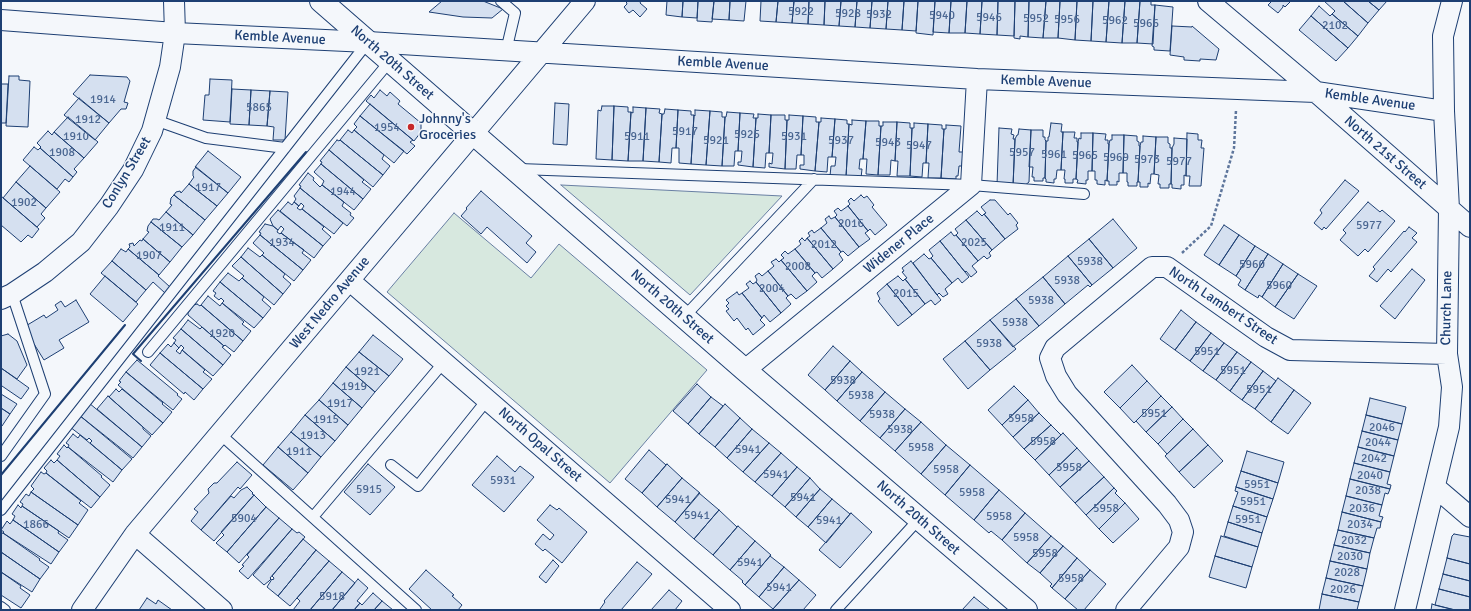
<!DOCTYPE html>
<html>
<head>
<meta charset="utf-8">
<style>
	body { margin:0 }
	#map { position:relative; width:1471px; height:611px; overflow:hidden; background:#f4f7fb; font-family:Signika,sans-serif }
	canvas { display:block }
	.frame { position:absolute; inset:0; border:2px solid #1d3f73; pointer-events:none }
</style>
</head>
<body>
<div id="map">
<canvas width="1471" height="611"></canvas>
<div class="frame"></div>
</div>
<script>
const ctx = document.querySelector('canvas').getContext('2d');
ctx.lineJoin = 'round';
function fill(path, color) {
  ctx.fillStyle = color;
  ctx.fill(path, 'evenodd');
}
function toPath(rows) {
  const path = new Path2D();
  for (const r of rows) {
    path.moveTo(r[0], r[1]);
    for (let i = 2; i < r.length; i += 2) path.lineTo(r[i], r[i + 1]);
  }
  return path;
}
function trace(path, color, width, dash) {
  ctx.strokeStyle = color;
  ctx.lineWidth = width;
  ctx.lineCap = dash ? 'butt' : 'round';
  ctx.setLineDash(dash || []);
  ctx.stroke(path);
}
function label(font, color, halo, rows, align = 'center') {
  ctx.font = font + ' Signika,sans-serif';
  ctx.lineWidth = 3;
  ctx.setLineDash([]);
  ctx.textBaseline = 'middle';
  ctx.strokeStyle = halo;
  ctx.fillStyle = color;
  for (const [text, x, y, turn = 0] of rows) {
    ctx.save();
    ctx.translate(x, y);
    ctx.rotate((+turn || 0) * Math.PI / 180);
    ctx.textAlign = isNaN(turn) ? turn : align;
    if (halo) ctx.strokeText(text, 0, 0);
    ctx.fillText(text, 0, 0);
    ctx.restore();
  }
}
const green = toPath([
	[561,185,782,196,690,295,561,185],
	[454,213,531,278,559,244,707,370,610,483,387,292,454,213]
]);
fill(green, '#d7e8df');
trace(green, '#687fa3', 1);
const building = toPath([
	[442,1,483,1,503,9,492,18,463,17,429,12,442,1],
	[626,1,641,1,640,3,647,9,640,17,633,10,629,13,624,7,627,4,626,1],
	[667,1,683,1,682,17,666,15,667,1],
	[683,1,698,1,697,18,682,17,683,1],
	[698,1,714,1,712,22,697,21,698,1],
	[714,1,730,1,729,20,712,19,714,1],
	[730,1,746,1,744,21,729,20,730,1],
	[761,1,778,1,776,22,760,21,761,1],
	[778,1,794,1,792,23,776,22,778,1],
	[794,1,809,1,808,24,792,23,794,1],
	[809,1,825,1,824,25,808,24,809,1],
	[825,1,841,1,839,26,824,25,825,1],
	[841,1,857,1,855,27,839,26,841,1],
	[857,1,872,1,870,28,855,27,857,1],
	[872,1,888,1,886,29,870,28,872,1],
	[888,1,904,1,902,30,886,29,888,1],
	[904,1,918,1,916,31,902,30,904,1],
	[918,1,935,1,933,35,916,33,918,1],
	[935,1,951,1,949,33,933,32,935,1],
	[951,1,967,1,965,33,949,33,951,1],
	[967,1,982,1,980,34,965,33,967,1],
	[982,1,998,1,997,35,980,34,982,1],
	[998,1,1015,1,1014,36,997,35,998,1],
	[1015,1,1029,1,1028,37,1020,36,1020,39,1014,38,1015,1],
	[1029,1,1046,1,1043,38,1028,37,1029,1],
	[1046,1,1060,1,1058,38,1043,38,1046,1],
	[1060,1,1077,1,1075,40,1058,38,1060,1],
	[1077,1,1093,1,1091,41,1075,40,1077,1],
	[1093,1,1109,1,1106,42,1091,41,1093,1],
	[1109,1,1125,1,1122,43,1106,42,1109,1],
	[1125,1,1140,1,1137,43,1122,43,1125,1],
	[1140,1,1151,1,1151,5,1155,5,1153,44,1137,43,1140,1],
	[1272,1,1291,1,1285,7,1283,5,1283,7,1278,13,1268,5,1272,1],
	[1324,1,1343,1,1368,23,1358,36,1332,14,1335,11,1324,1],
	[1343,1,1368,1,1379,10,1368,23,1343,1],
	[1368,1,1387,1,1379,10,1368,1],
	[1155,5,1173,7,1170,51,1154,50,1154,47,1152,46,1155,5],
	[1319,6,1330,16,1332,14,1358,36,1348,48,1311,16,1319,6],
	[1311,16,1348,48,1336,61,1299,30,1311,16],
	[1172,26,1192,27,1192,26,1219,49,1216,60,1200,59,1200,61,1184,60,1184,57,1170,55,1172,26],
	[90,75,127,77,130,81,124,102,128,103,126,109,121,109,109,123,73,94,90,75],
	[9,76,19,76,19,80,30,81,28,127,6,126,9,76],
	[210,79,232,80,230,122,203,120,205,95,209,95,210,79],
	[1,84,8,84,6,123,1,123,1,84],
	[232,89,251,90,249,125,230,124,232,89],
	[251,90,270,91,267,126,249,125,251,90],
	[380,90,387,96,390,92,400,101,398,104,421,123,421,132,414,141,366,101,371,95,374,98,380,90],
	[270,91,288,92,285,140,273,140,274,127,267,126,270,91],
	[79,98,109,123,95,140,64,115,79,98],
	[555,103,569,104,567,145,553,144,555,103],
	[370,104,413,140,410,142,415,146,407,154,360,116,370,104],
	[602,106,614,106,612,160,596,159,598,110,601,111,602,106],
	[614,106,628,107,628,112,631,112,628,161,612,160,614,106],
	[633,107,646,108,643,161,628,161,631,112,633,113,633,107],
	[646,108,660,109,659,113,662,114,659,162,643,161,646,108],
	[665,109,678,110,676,148,672,148,671,163,659,162,662,114,664,114,665,109],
	[678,110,691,111,691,115,694,115,691,164,679,163,679,148,676,148,678,110],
	[695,110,710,111,706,165,691,164,694,115,695,116,695,110],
	[710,111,722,112,722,117,725,117,722,166,706,165,710,111],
	[727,112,740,113,738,151,735,151,734,166,722,166,725,117,726,117,727,112],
	[740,113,754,114,753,118,756,118,753,167,738,165,738,162,741,162,742,151,738,151,740,113],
	[758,114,771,115,769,153,766,153,765,168,753,167,756,118,758,118,758,114],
	[771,115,785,115,785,120,787,120,785,169,769,167,769,163,772,164,773,153,769,153,771,115],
	[789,115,803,116,801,155,797,155,796,169,785,169,787,120,789,120,789,115],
	[360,116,404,151,394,163,354,130,357,127,354,124,360,116],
	[803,116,816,117,816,122,819,122,815,171,800,169,800,165,804,165,804,155,801,155,803,116],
	[68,117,98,142,84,158,54,132,68,117],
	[821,118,835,119,832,157,828,157,827,172,815,171,819,122,821,122,821,118],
	[835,119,847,120,847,124,849,124,846,177,830,176,831,166,835,166,836,157,832,157,835,119],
	[852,120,866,121,863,159,860,159,859,169,862,169,861,178,846,177,849,124,852,125,852,120],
	[866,121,879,121,879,126,881,126,878,175,866,174,867,159,863,159,866,121],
	[883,122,897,122,895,161,891,160,890,175,878,175,881,126,883,126,883,122],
	[897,122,910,123,910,128,912,128,910,176,897,176,898,161,895,161,897,122],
	[914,123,928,124,926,163,923,163,922,177,910,176,912,128,914,128,914,123],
	[1051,123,1062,124,1061,132,1063,132,1061,170,1057,170,1056,179,1054,179,1054,183,1046,182,1046,179,1045,178,1046,141,1048,141,1048,137,1049,137,1051,123],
	[928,124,942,125,942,129,944,129,941,178,928,178,929,163,926,163,928,124],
	[946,125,961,126,959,152,963,152,962,166,959,166,958,176,956,176,956,179,941,178,944,129,946,129,946,125],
	[999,128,1012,129,1011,134,1014,135,1013,139,1015,139,1013,186,997,185,999,128],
	[1019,129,1031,130,1029,182,1024,186,1013,186,1015,139,1017,135,1018,135,1019,129],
	[348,130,352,133,354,130,384,155,382,159,390,166,383,175,340,140,348,130],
	[1031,130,1043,130,1043,137,1045,137,1045,140,1046,141,1045,178,1043,178,1043,181,1034,181,1034,177,1032,177,1033,167,1029,167,1031,130],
	[48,131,52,135,54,132,84,158,74,169,77,172,73,177,40,148,41,147,37,143,48,131],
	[1063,132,1075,132,1074,138,1077,138,1077,142,1078,142,1076,179,1073,179,1073,183,1065,183,1065,179,1064,179,1065,170,1061,170,1063,132],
	[1081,133,1093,133,1092,171,1088,171,1088,180,1086,180,1086,184,1077,183,1078,180,1076,179,1078,142,1079,138,1081,139,1081,133],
	[1093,133,1106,134,1105,140,1108,140,1108,144,1109,144,1107,181,1105,180,1105,185,1097,184,1097,180,1095,180,1095,171,1092,171,1093,133],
	[1187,133,1198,134,1198,140,1202,140,1201,148,1204,148,1201,186,1189,186,1190,176,1186,176,1187,133],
	[1112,135,1124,135,1123,173,1119,173,1119,182,1117,181,1117,185,1109,185,1109,181,1107,181,1109,144,1110,140,1112,140,1112,135],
	[1124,135,1137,136,1137,141,1139,142,1139,146,1140,146,1138,182,1137,182,1137,186,1128,186,1128,182,1127,182,1127,173,1123,173,1124,135],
	[1143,136,1156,137,1154,174,1151,174,1150,184,1148,183,1148,187,1140,187,1140,182,1138,182,1140,146,1141,142,1143,142,1143,136],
	[1156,137,1168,137,1168,143,1170,144,1170,148,1172,148,1171,184,1169,184,1169,188,1160,188,1160,184,1158,184,1159,175,1154,174,1156,137],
	[1174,138,1187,139,1186,176,1184,175,1184,185,1181,185,1181,189,1172,188,1172,184,1171,184,1172,148,1174,144,1174,138],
	[337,140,339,141,340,140,383,175,373,187,329,150,337,140],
	[34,147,38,150,40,148,73,177,69,182,65,179,57,189,23,160,34,147],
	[329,150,364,180,362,182,371,189,363,199,321,164,322,162,320,161,329,150],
	[208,151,241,177,228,193,195,167,208,151],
	[321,164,363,199,354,210,322,185,324,181,314,172,321,164],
	[30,166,60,192,46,208,16,182,30,166],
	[196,167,228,193,217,206,189,184,194,177,193,176,193,171,196,167],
	[308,173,314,178,313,180,320,187,322,185,344,202,342,206,351,213,350,215,354,218,347,226,300,188,301,186,299,185,308,173],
	[1345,180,1359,191,1326,229,1324,227,1322,230,1314,223,1322,213,1320,210,1345,180],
	[16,182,46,208,41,214,45,218,37,227,3,198,16,182],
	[189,184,217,206,205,220,174,195,176,192,180,191,181,193,189,184],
	[300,188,343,223,334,234,302,209,304,206,301,203,299,206,294,202,296,199,294,196,300,188],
	[481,191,532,236,526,243,536,252,527,263,487,227,481,234,461,216,467,209,466,208,481,191],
	[174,195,205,220,193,235,166,212,172,205,170,204,171,198,174,195],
	[861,195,864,198,867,196,874,205,872,207,887,225,875,235,870,229,868,231,848,206,850,204,848,201,851,198,854,201,861,195],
	[1,196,39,229,32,238,28,235,21,242,1,225,1,196],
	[990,200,995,200,1008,215,1010,213,1018,223,1016,225,1018,229,1005,239,984,214,986,213,981,207,990,200],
	[288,202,292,205,294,202,299,206,297,208,300,210,302,209,324,227,322,229,331,237,323,246,280,211,288,202],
	[1368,202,1380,212,1382,210,1395,221,1368,252,1365,249,1358,256,1340,240,1346,233,1343,230,1368,202],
	[848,206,868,231,865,233,870,239,859,247,835,217,837,215,834,211,838,208,841,211,848,206],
	[278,210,323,246,314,258,281,233,284,229,281,226,278,230,273,226,270,219,278,210],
	[977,211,982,216,984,214,1005,239,992,250,966,220,977,211],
	[166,212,193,235,182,247,151,222,153,219,157,219,159,220,166,212],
	[829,216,831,219,835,217,859,247,848,256,843,251,841,252,821,228,827,223,825,219,829,216],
	[1113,219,1137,248,1113,268,1089,239,1113,219],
	[966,220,992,250,989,253,991,256,987,259,984,256,978,261,956,235,958,233,955,229,966,220],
	[151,222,182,247,170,262,143,239,149,232,147,231,148,226,151,222],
	[265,224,273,226,278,230,277,232,280,234,281,233,304,250,302,253,311,260,303,270,260,235,261,233,259,232,265,224],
	[1224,225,1239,235,1219,265,1204,255,1224,225],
	[1409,227,1417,233,1412,238,1417,242,1391,272,1388,269,1377,282,1369,276,1375,269,1373,267,1404,231,1405,232,1409,227],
	[821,228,841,252,839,254,843,260,833,269,807,238,810,236,808,233,812,230,814,233,821,228],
	[951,232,954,236,956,235,978,261,972,266,977,272,971,277,966,271,965,272,940,241,951,232],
	[260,235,303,270,294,281,262,255,264,253,253,243,260,235],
	[1239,235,1255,246,1236,276,1219,265,1239,235],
	[802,238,805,241,807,238,833,269,822,278,817,272,815,273,795,249,801,244,799,241,802,238],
	[143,239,170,262,159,275,128,249,130,247,129,244,133,243,134,246,140,240,142,241,143,239],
	[1089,239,1113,268,1092,285,1068,256,1089,239],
	[940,241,969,277,962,283,958,278,952,283,931,258,933,256,929,250,940,241],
	[1255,246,1268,254,1245,290,1238,285,1241,280,1236,276,1255,246],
	[248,248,260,257,262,255,285,274,283,277,291,284,283,294,241,257,248,248],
	[121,249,126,252,128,249,159,275,158,276,170,287,165,293,153,282,146,290,112,261,121,249],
	[795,249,815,273,812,276,817,282,807,291,781,260,784,258,781,255,785,251,788,254,795,249],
	[924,254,929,259,931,258,952,283,945,289,948,294,943,297,939,293,937,295,913,263,924,254],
	[1268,254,1283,264,1262,297,1259,295,1258,298,1245,290,1268,254],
	[1068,256,1092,285,1090,287,1088,285,1065,304,1043,277,1068,256],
	[241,257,283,294,274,305,242,278,244,276,232,266,241,257],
	[776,259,779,262,781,260,807,291,796,299,791,294,788,296,768,271,774,266,771,262,776,259],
	[112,261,146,290,136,302,101,273,112,261],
	[911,261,941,300,935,305,931,300,925,304,905,279,907,278,902,272,904,271,902,268,911,261],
	[1283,264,1298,274,1275,307,1262,297,1283,264],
	[1412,269,1425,280,1395,319,1380,306,1412,269],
	[768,271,788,296,786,298,791,304,781,313,756,282,757,280,755,276,759,273,762,276,768,271],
	[228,273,239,281,242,278,264,297,262,300,271,308,263,318,220,282,228,273],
	[1298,274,1317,286,1294,319,1275,307,1298,274],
	[105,276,138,304,123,322,90,294,105,276],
	[898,276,903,281,905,279,925,304,912,315,887,284,898,276],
	[1043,277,1065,304,1039,326,1016,299,1043,277],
	[750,281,753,284,756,282,781,313,770,322,764,315,762,318,742,293,749,288,746,284,750,281],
	[220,282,263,318,254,328,222,303,224,301,221,298,219,300,214,296,216,293,213,291,220,282],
	[887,284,912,315,898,326,878,301,880,299,877,293,887,284],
	[737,292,739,295,742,293,762,318,760,320,765,325,753,335,748,328,746,330,737,318,734,321,726,311,729,309,726,306,729,303,726,300,737,292],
	[208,296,220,306,222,303,244,322,242,324,251,331,243,341,201,305,208,296],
	[1016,299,1039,326,1013,347,990,320,1016,299],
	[76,300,89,322,59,340,64,348,44,360,34,344,32,346,24,327,44,315,46,318,58,310,55,305,61,301,65,307,76,300],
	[197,304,200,306,201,305,243,341,234,352,225,345,224,346,188,315,188,313,194,305,197,304],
	[1181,310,1196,322,1175,350,1160,339,1181,310],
	[188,320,200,329,202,327,224,346,222,347,231,355,223,365,181,329,188,320],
	[990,320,1016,349,990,370,965,341,990,320],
	[1196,322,1211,333,1190,361,1175,350,1196,322],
	[181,329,223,365,213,376,182,350,184,348,181,345,179,348,174,343,176,340,173,338,181,329],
	[1211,333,1224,343,1203,371,1190,361,1211,333],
	[8,334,17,341,27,365,17,379,1,368,1,336,8,334],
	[373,335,403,359,389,376,359,352,373,335],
	[965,341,990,370,968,389,943,359,965,341],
	[174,343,179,348,176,351,180,354,182,350,205,370,203,372,212,379,203,389,160,353,168,344,171,347,174,343],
	[1224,343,1237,352,1216,380,1203,371,1224,343],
	[833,346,850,361,825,390,808,375,833,346],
	[359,352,389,376,375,392,346,367,359,352],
	[1237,352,1251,362,1230,391,1216,380,1237,352],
	[160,353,203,389,194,400,185,392,184,394,150,365,160,353],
	[137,360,178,394,177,395,182,399,173,410,126,372,137,360],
	[850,361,862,372,837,401,825,390,850,361],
	[1251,362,1263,371,1242,400,1230,391,1251,362],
	[1132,365,1147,381,1120,408,1104,392,1132,365],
	[346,367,375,392,362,408,333,383,346,367],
	[1,368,29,388,21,399,2,386,1,387,1,368],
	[1263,371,1276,381,1255,409,1242,400,1263,371],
	[126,372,163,403,162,404,172,412,163,423,118,385,121,382,119,381,126,372],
	[862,372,885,392,860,421,837,401,862,372],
	[1278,378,1294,390,1271,422,1255,409,1278,378],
	[1147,381,1161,396,1134,423,1120,408,1147,381],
	[333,383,362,408,348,425,319,400,333,383],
	[697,384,711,397,688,424,673,411,697,384],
	[1014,386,1028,400,1002,425,988,410,1014,386],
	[116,389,119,392,122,389,163,423,152,435,109,397,116,389],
	[1294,390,1311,403,1288,434,1271,422,1294,390],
	[885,392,905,409,880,438,860,421,885,392],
	[1,394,17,404,10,414,1,408,1,394],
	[108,396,143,427,143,429,151,436,142,447,97,409,108,396],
	[1161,396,1172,407,1146,432,1136,421,1161,396],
	[711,397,723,406,699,434,688,424,711,397],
	[1370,398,1406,407,1402,424,1366,415,1370,398],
	[319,400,348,425,335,441,305,415,319,400],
	[1028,400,1039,413,1013,437,1002,425,1028,400],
	[89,403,142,447,133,458,79,415,89,403],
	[725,404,740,418,715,447,699,434,725,404],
	[1172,407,1183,419,1158,444,1146,432,1172,407],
	[1,408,10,414,2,426,1,425,1,408],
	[905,409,921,422,895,451,880,438,905,409],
	[1039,413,1051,425,1024,449,1013,437,1039,413],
	[79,415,132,459,122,470,90,443,92,441,89,438,87,440,70,427,79,415],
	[305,415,335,441,321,457,291,432,305,415],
	[1366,415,1402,424,1398,440,1362,431,1366,415],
	[740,418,752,429,727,458,715,447,740,418],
	[1183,419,1193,429,1167,454,1158,444,1183,419],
	[921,422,946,445,921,474,895,451,921,422],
	[1051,425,1061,435,1035,460,1024,449,1051,425],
	[752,429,769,443,743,472,727,458,752,429],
	[1193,429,1208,445,1179,472,1165,456,1193,429],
	[1362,431,1398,440,1394,456,1358,447,1362,431],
	[291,432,321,457,308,473,278,447,291,432],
	[1063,433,1077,448,1049,475,1035,460,1063,433],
	[73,434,78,438,80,435,122,470,113,482,68,447,69,445,66,443,73,434],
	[769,443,781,453,755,482,743,472,769,443],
	[64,445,67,448,68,447,102,476,101,477,110,485,100,497,57,460,60,456,57,454,64,445],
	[946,445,970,465,945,495,921,474,946,445],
	[1208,445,1223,461,1194,488,1179,472,1208,445],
	[278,447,308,473,293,490,263,465,278,447],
	[1358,447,1394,456,1390,472,1354,463,1358,447],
	[1077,448,1089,461,1060,487,1049,475,1077,448],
	[649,450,666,465,642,493,625,479,649,450],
	[1247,451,1284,462,1278,483,1241,471,1247,451],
	[781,453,797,467,772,496,755,482,781,453],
	[497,456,515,472,520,466,534,477,504,512,472,485,497,456],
	[51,460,54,463,57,460,100,497,91,508,46,473,47,471,44,468,51,460],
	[1089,461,1104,477,1075,503,1060,487,1089,461],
	[237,462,252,475,240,489,238,487,201,530,191,521,198,512,194,509,209,493,208,489,214,483,217,483,237,462],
	[1354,463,1390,472,1387,484,1391,485,1390,489,1350,479,1354,463],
	[368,464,395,487,370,515,344,492,368,464],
	[667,464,682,478,657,507,642,493,667,464],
	[970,465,999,490,974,520,945,495,970,465],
	[797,467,810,478,785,507,772,496,797,467],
	[1241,471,1278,483,1273,499,1236,487,1241,471],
	[41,472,44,474,46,473,81,501,79,503,88,510,78,525,31,492,34,489,31,486,41,472],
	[1104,477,1114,488,1086,515,1075,503,1104,477],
	[682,478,700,493,675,522,657,507,682,478],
	[810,478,820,489,796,517,785,507,810,478],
	[1350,479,1390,489,1388,494,1385,493,1382,505,1346,496,1350,479],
	[247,487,253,493,252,494,254,495,214,541,201,530,231,496,234,498,241,490,247,487],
	[1236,487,1273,499,1267,517,1233,506,1238,492,1235,491,1236,487],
	[1114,488,1117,491,1115,493,1125,503,1099,529,1086,515,1114,488],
	[820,489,832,499,808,527,796,517,820,489],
	[999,490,1025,513,1002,540,991,531,989,533,974,520,999,490],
	[31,492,78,525,69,538,22,506,23,504,20,502,26,494,29,496,31,492],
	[699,493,719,510,694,539,675,522,699,493],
	[254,495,266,507,227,552,216,543,224,535,221,532,254,495],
	[1346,496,1382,505,1379,516,1383,517,1381,522,1342,512,1346,496],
	[832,499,850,514,826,543,808,527,832,499],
	[1125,503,1139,519,1113,543,1099,529,1125,503],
	[18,505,21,508,22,506,59,531,58,533,68,540,59,552,13,520,15,516,12,514,18,505],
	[550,505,557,510,559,508,587,532,562,563,545,549,543,551,535,544,543,534,550,540,554,535,537,520,550,505],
	[1233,506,1267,517,1262,533,1228,522,1233,506],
	[266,507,279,518,239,563,227,552,266,507],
	[719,510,737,527,713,555,694,539,719,510],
	[1342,512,1381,522,1380,528,1377,528,1374,538,1338,530,1342,512],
	[851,513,872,532,840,568,819,550,851,513],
	[1025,513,1051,536,1027,563,1002,540,1025,513],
	[279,518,292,529,248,579,239,571,244,566,242,565,249,557,247,555,279,518],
	[13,520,59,552,51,564,3,533,4,532,1,530,7,521,10,524,13,520],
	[1228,522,1262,533,1258,547,1224,536,1228,522],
	[738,526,755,541,730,570,713,555,738,526],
	[292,529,297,533,299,532,305,537,270,578,271,579,269,581,264,585,253,575,292,529],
	[1338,530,1374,538,1370,553,1334,545,1338,530],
	[3,533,40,559,39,560,49,567,40,579,1,552,1,534,3,533],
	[1454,534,1470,537,1470,564,1447,558,1452,536,1454,534],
	[1051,536,1063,546,1040,573,1027,563,1051,536],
	[1221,536,1258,547,1252,567,1215,556,1221,536],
	[303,539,316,550,278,596,267,587,272,579,273,580,274,578,272,576,303,539],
	[755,541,771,555,745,585,742,582,743,581,730,570,755,541],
	[1334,545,1370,553,1367,569,1330,561,1334,545],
	[1063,546,1077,558,1052,588,1050,586,1052,584,1040,573,1063,546],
	[316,550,329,561,290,606,278,596,316,550],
	[1,552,40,579,32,592,1,572,1,552],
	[770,556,784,567,759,597,745,585,770,556],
	[1215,556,1252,567,1246,588,1209,577,1215,556],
	[1077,558,1090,570,1065,599,1052,588,1077,558],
	[1447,558,1470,564,1470,581,1443,574,1447,558],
	[553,560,559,566,546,583,539,577,553,560],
	[329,561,342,572,310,610,293,610,300,601,297,598,329,561],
	[1330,561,1367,569,1363,586,1326,578,1330,561],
	[637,562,652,574,621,610,601,610,600,609,605,602,604,601,637,562],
	[784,567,799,580,773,609,759,597,784,567],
	[426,570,454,595,452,596,462,605,458,610,432,610,409,589,426,570],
	[1090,570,1106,584,1084,610,1078,610,1065,599,1090,570],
	[1,572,21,586,20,588,30,595,21,608,1,595,1,572],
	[342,572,355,583,332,610,310,610,342,572],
	[1443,574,1470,581,1470,597,1439,589,1443,574],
	[1326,578,1363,586,1359,602,1322,594,1326,578],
	[358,579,368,588,357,601,360,603,354,610,332,610,358,579],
	[799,580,816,595,803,610,774,610,773,609,799,580],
	[1439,589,1470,597,1470,610,1455,610,1435,605,1439,589],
	[669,590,682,601,675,610,651,610,669,590],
	[373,593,382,601,374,610,354,610,360,603,362,605,373,593],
	[1322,594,1359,602,1357,610,1319,610,1322,594],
	[974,597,990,610,962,610,974,597],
	[147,598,156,604,158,600,172,610,139,610,147,598],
	[382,601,393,610,374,610,382,601],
	[1432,604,1435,605,1455,610,1431,610,1432,604]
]);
fill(building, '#d5e0f0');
trace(building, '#1d3f73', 1);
const service = toPath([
	[501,1,515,13,506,51],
	[155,120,206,138,285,148],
	[519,169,971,185,1084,194],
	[684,317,814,179],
	[148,352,390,61],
	[220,434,416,610],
	[1,456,45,394,12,294],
	[391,465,418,486,487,400],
	[1,510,368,42],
	[313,517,444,362],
	[1,607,5,610],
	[836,610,919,519]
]);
const minor = toPath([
	[1208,1,1316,92,1470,227],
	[1,20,175,33,368,42,977,79,1316,92,1444,111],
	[350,281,730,610],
	[1,299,12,294,45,272,81,242,109,206,133,170,152,131,170,67,175,33,174,1],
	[745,370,971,185,977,79],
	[1435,487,1470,517],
	[135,534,222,610],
	[82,610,135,534,585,1],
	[1126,610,1179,547,1183,532,1179,520,1167,504,1067,394,1056,376,1050,358,1055,348,1152,267,1167,267,1266,337,1290,350,1447,354],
	[1405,610,1449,427,1452,387,1447,354,1449,209,1444,111,1443,36,1452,1]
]);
const tertiary = toPath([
	[321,1,745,370,1026,610]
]);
trace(service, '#1d3f73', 12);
trace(minor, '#1d3f73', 22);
trace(tertiary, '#1d3f73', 24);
trace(toPath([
	[1182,253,1211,226,1234,148,1236,110]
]), '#5e769c', 2.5, [3, 2]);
trace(service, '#f4f7fb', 10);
trace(minor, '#f4f7fb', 20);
trace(tertiary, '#f4f7fb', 22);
trace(toPath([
	[141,361,133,354,306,152],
	[1,475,125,325]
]), '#1d3f73', 2);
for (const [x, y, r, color] of [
	[411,127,4,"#c62828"]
]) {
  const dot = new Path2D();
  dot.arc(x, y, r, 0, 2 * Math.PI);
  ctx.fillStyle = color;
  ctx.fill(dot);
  trace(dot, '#f4f7fb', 1.5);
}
label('12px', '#4b6792', null, [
	["5922",801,12],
	["5928",848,14],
	["5932",879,15],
	["5940",942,16],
	["5946",989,18],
	["5952",1036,19],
	["5956",1067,20],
	["5962",1115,21],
	["5966",1146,24],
	["2102",1335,26],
	["1914",103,100],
	["5865",259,108],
	["1912",88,120],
	["1954",387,128],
	["5917",685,132],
	["5925",747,135],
	["1910",76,137],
	["5911",637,137],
	["5931",794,137],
	["5921",716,141],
	["5937",841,141],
	["5943",888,143],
	["5947",919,146],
	["1908",62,153],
	["5957",1022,153],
	["5961",1054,155],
	["5965",1085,156],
	["5969",1116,158],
	["5973",1147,160],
	["5977",1179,162],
	["1917",208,188],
	["1944",343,192],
	["1902",24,203],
	["2016",851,224],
	["5977",1369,226],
	["1911",172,228],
	["1934",282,243],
	["2025",974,243],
	["2012",824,245],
	["1907",149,256],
	["5938",1090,262],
	["5960",1252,265],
	["2008",798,267],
	["5938",1067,281],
	["5960",1279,286],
	["2004",772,289],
	["2015",906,294],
	["5938",1041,301],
	["5938",1015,323],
	["1920",222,334],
	["5938",989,344],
	["5951",1207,352],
	["5951",1233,371],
	["1921",367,372],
	["5938",843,381],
	["1919",354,387],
	["5951",1259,390],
	["5938",861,396],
	["1917",340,404],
	["5951",1154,414],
	["5938",882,415],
	["5958",1021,419],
	["1915",326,420],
	["2046",1382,428],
	["5938",900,430],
	["1913",313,436],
	["5958",1043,442],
	["2044",1378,443],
	["5958",921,448],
	["5941",748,450],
	["1911",299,452],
	["2042",1374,459],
	["5958",1069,468],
	["5958",946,470],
	["5941",776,475],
	["2040",1370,476],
	["5931",503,481],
	["5951",1257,485],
	["5915",369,490],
	["2038",1368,491],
	["5958",972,493],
	["5941",803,498],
	["5941",678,500],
	["5951",1253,502],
	["5958",1106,509],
	["2036",1362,509],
	["5941",697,516],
	["5958",999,517],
	["5904",244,519],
	["5951",1248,520],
	["5941",829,521],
	["1866",36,525],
	["2034",1360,525],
	["5958",1026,538],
	["2032",1354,541],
	["5958",1045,554],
	["2030",1350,557],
	["5941",750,563],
	["2028",1347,573],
	["5958",1071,579],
	["5941",779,588],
	["2026",1343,590],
	["5918",332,597]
]);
label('14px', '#1d3f73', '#f4f7fb', [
	["Kemble Avenue",280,38,3],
	["North 20th Street",392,63,41],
	["Kemble Avenue",723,64,3],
	["Kemble Avenue",1046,82,2],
	["Kemble Avenue",1370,100,8],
	["North 21st Street",1385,153,41],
	["Conlyn Street",127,173,-59],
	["Widener Place",899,244,-39],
	["West Nedro Avenue",330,303,-50],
	["North Lambert Street",1223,306,34],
	["North 20th Street",672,307,41],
	["Church Lane",1447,308,-89],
	["North Opal Street",540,445,41],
	["North 20th Street",918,518,41]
]);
label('14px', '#1d3f73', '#f4f7fb', [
	["Johnny's",419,119],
	["Groceries",419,135]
], 'left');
</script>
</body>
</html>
